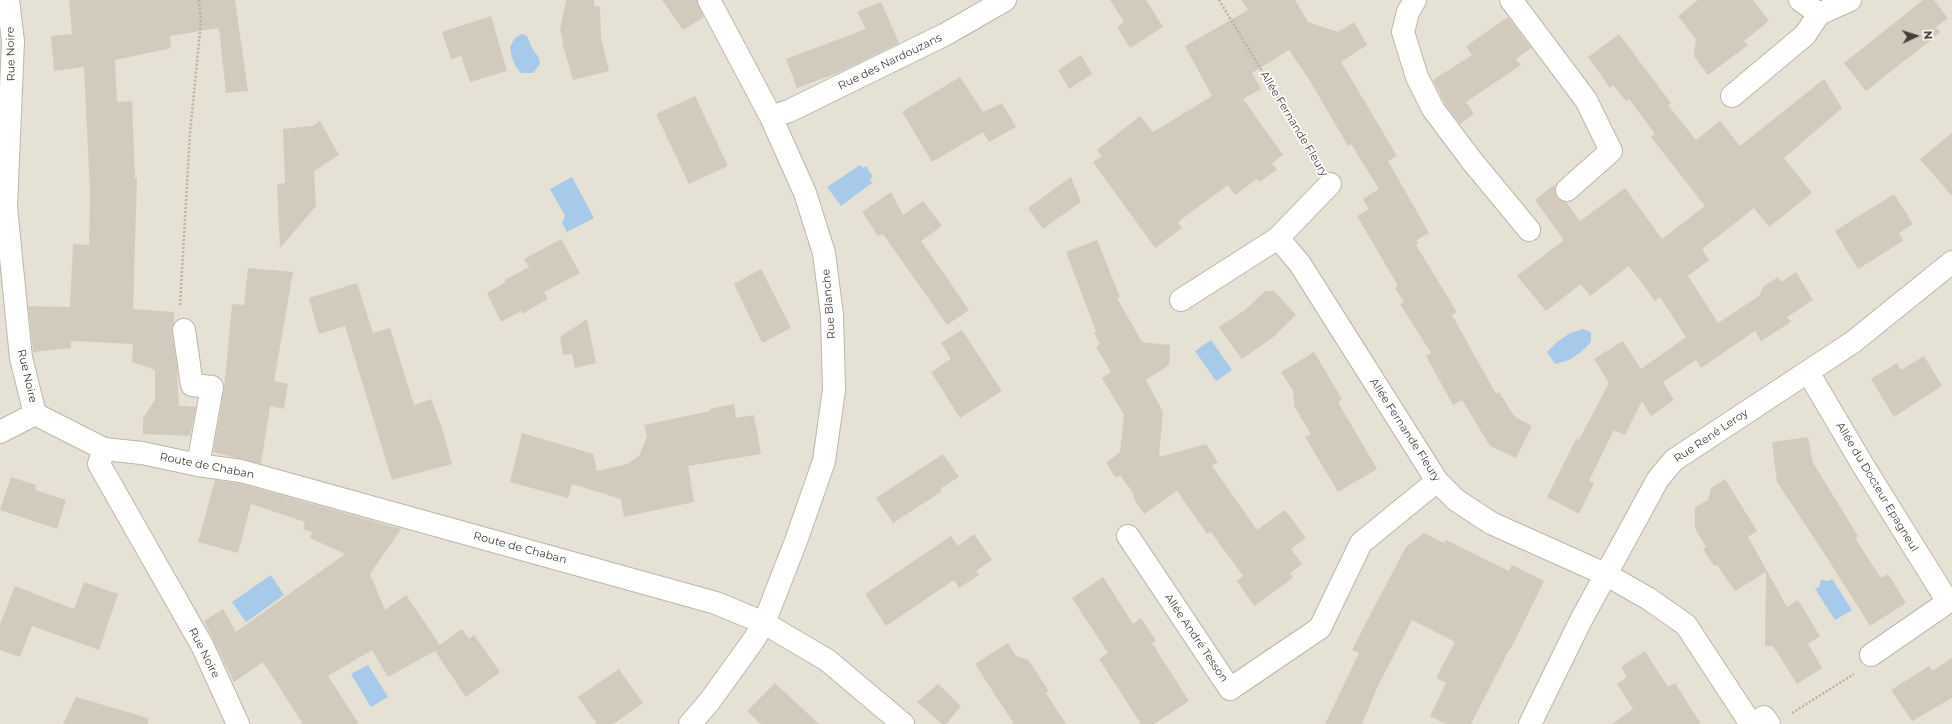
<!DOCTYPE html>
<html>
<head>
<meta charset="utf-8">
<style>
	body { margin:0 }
	#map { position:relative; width:1952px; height:724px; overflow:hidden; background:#f2efe6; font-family:Montserrat,sans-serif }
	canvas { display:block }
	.north { position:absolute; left:1896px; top:16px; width:40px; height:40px; -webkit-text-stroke:3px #fff; paint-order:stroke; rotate:86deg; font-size:11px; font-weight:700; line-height:16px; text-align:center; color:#443f36 }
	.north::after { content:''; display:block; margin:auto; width:14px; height:18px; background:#443f36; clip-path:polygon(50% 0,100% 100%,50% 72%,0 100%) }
</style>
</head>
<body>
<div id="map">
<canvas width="1952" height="724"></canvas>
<div class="north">N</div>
</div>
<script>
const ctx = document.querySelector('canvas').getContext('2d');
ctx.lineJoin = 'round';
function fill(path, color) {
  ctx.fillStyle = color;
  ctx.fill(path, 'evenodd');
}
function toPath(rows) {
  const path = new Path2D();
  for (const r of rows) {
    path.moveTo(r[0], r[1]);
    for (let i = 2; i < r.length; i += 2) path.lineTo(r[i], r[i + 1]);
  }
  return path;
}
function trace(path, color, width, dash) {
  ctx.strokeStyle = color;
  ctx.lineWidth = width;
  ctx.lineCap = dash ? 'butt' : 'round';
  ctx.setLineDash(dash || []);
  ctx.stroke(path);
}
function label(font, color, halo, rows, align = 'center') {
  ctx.font = font + ' Montserrat,sans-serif';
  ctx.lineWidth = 3.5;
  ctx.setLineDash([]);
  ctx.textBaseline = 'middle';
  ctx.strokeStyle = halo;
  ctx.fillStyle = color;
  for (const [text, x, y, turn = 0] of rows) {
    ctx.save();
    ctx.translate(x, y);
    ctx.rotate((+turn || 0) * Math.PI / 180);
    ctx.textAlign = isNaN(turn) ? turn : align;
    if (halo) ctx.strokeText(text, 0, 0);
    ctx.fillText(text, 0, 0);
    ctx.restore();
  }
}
fill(toPath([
	[0,0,1952,0,1952,724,0,724]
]), '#e5e1d5');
fill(toPath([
	[522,34,527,36,533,50,539,58,540,64,533,73,521,73,516,67,512,58,510,47,515,38],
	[860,165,863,168,866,166,873,177,870,179,872,183,841,206,827,187],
	[572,177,594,218,567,232,562,223,565,216,550,189],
	[1583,329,1591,332,1591,342,1581,352,1569,360,1555,364,1547,352,1557,342,1570,333],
	[1211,340,1232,370,1216,381,1195,351],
	[271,575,284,595,246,622,232,602],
	[1832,579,1852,610,1835,620,1815,589,1819,587,1821,580,1829,581],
	[368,665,388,697,371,707,351,674]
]), '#a7caea');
fill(toPath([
	[69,0,235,0,248,91,226,93,219,28,170,36,171,48,115,60,117,102,132,101,135,178,137,178,133,309,174,312,174,323,172,332,177,367,179,406,196,407,190,436,143,434,143,418,155,400,155,370,132,362,133,344,71,341,71,348,33,352,33,350,28,306,70,307,73,244,89,245,90,192,84,67,54,71,51,36,72,34],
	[566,0,594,0,594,6,600,7,601,38,609,71,573,80,562,42,563,41,560,30],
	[662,0,697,0,704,17,683,30],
	[1110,0,1146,0,1163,27,1130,48,1117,27,1124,22],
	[1241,0,1295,0,1308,22,1338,32,1354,22,1367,45,1341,62,1397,156,1388,161,1429,233,1417,240,1418,243,1416,245,1457,312,1452,315,1496,394,1499,392,1515,417,1532,426,1516,458,1490,446,1462,400,1453,405,1426,356,1431,353,1400,304,1404,302,1395,288,1398,286,1357,216,1369,209,1363,199,1379,189,1351,144,1348,146,1310,81,1289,50,1252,73,1261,89,1243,99,1283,155,1272,163,1277,170,1259,182,1257,179,1235,195,1228,185,1178,222,1182,228,1155,248,1093,162,1102,156,1097,150,1140,116,1153,132,1212,96,1185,46,1248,10],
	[1698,0,1753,0,1769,21,1744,41,1748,45,1708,75,1694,56,1696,39,1678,16],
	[1923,0,1934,0,1948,18,1936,27,1941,32,1866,91,1844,63],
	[881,2,899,43,840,72,797,88,786,59,866,29,857,12],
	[491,16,507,71,470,82,461,56,451,59,442,32],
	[1508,17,1531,48,1516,59,1521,65,1466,102,1474,114,1460,124,1444,102,1433,80,1472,55,1466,46],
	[1619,34,1671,103,1668,105,1696,140,1720,121,1740,146,1824,79,1842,108,1784,158,1812,193,1769,227,1754,208,1702,249,1709,260,1688,276,1718,323,1759,296,1763,287,1778,277,1781,282,1796,272,1813,300,1787,317,1791,322,1761,341,1755,331,1701,368,1696,360,1663,382,1674,400,1651,416,1642,401,1625,435,1614,430,1589,481,1594,483,1579,514,1547,497,1576,439,1579,440,1609,383,1594,359,1623,341,1641,369,1686,337,1660,297,1655,301,1629,266,1590,296,1581,284,1546,311,1517,276,1564,240,1535,200,1554,185,1557,198,1566,202,1580,221,1625,188,1662,239,1705,206,1651,137,1655,134,1629,99,1626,101,1613,85,1610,88,1588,57],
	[1081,55,1092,74,1069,89,1058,70],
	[960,77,983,112,1002,103,1016,127,989,142,983,132,932,162,902,112],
	[695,96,728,166,689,184,656,114],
	[320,121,339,155,314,171,316,206,280,248,277,184,285,183,283,129,312,126],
	[1952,133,1952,196,1920,159],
	[1071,177,1081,202,1043,229,1028,208],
	[891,192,903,215,923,201,942,226,921,241,969,310,947,325,883,234,878,236,862,212],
	[1894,194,1913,224,1899,233,1903,241,1858,269,1835,231],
	[561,239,580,273,544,292,548,299,522,314,521,311,501,322,487,293,506,282,505,280,529,267,524,259],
	[1097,240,1120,297,1117,298,1142,342,1170,345,1169,365,1146,380,1163,412,1159,457,1206,444,1218,462,1212,466,1257,530,1285,510,1306,538,1291,549,1302,564,1290,573,1293,578,1254,606,1237,581,1243,576,1211,532,1207,534,1177,491,1144,514,1134,499,1133,493,1121,476,1115,477,1106,463,1120,452,1124,415,1102,378,1111,372,1096,347,1100,344,1094,333,1096,331,1066,252],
	[248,268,293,272,274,381,288,384,284,409,270,406,261,464,213,452,224,389,232,304,244,305],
	[761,269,791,328,762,343,734,284],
	[357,283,373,333,390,328,414,405,431,399,442,428,452,464,392,480,345,326,319,334,309,298],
	[1265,291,1274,291,1296,315,1272,338,1242,359,1219,327,1245,310],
	[587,319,596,363,575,368,572,354,563,355,560,337],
	[962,330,1002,391,960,418,931,372,951,359,941,343],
	[1314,352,1342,399,1338,402,1377,469,1338,492,1305,437,1311,434,1295,408,1293,391,1281,372],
	[1924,356,1942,386,1894,417,1871,379,1897,363,1901,370],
	[734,404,736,418,754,415,761,454,688,466,694,502,624,517,621,499,572,484,568,498,510,482,522,433,593,454,597,471,627,464,639,456,647,437,644,425,710,411,710,409],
	[1808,437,1813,463,1858,536,1855,538,1881,578,1888,574,1906,603,1870,626,1826,556,1777,482,1772,442],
	[943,454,959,477,941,488,941,492,893,523,876,498],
	[11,477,36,485,35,490,66,500,57,529,0,510],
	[1725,479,1757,531,1748,537,1787,607,1798,600,1820,636,1808,644,1822,668,1797,684,1773,646,1765,646,1766,572,1735,591,1717,565,1714,566,1703,549,1706,547,1695,528,1695,507,1708,500,1711,488],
	[215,480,238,483,401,529,370,574,385,610,406,595,440,645,462,629,469,639,474,635,500,672,466,697,435,651,388,677,372,650,328,676,359,724,303,724,263,662,234,682,204,621,223,609,236,632,345,554,310,538,312,532,303,529,305,522,251,504,238,553,198,542],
	[1424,533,1444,543,1446,540,1509,571,1512,565,1544,581,1510,650,1509,650,1471,724,1446,724,1430,716,1446,683,1436,678,1455,642,1412,620,1377,688,1362,724,1325,724,1359,653,1352,650,1381,594,1406,547],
	[974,534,992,560,976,571,979,575,959,588,954,580,886,626,865,594,951,536,958,546],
	[1103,577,1133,624,1141,618,1156,641,1152,643,1189,701,1154,724,1141,724,1099,659,1108,653,1072,598],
	[84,582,118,594,99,650,32,626,20,657,0,650,0,624,15,586,74,609],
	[1008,643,1016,656,1028,660,1049,691,1046,693,1066,724,1014,724,975,664],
	[1645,651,1668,687,1675,683,1701,724,1612,724,1633,709,1617,684,1627,677,1621,667],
	[1952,658,1952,698,1912,721,1891,690,1929,666,1932,671],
	[619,669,643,703,613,724,597,724,578,697],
	[775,683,819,724,761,724,747,711],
	[938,684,961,706,946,724,942,724,917,702],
	[76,697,148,718,148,724,63,724]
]), '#d2cbbd');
const minor = toPath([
	[8,0,13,41,6,207,21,358,35,414,104,449,142,453,198,465,241,471,716,603,764,623,827,660,903,724],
	[1415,0,1408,12,1403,32,1417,77,1433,109,1472,161,1529,230],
	[1511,0,1586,100,1611,151,1567,190],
	[1800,0,1819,14,1850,0],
	[1732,96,1805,35,1819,14],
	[771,117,789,111,946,34,1005,0],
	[1330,184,1278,238,1300,264,1437,481,1456,500,1491,523,1607,575,1649,599,1686,625,1751,724],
	[1181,300,1278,238],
	[184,330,192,385,212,387,198,465],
	[1808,372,1864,467,1948,602,1952,599],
	[0,432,35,414],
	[104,449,99,464,203,647,238,724],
	[1128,536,1230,689,1320,628,1361,543,1437,481],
	[1871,655,1948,602],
	[690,724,709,702,753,641,764,623,796,541,824,461,834,390,832,315,824,253,805,193,771,117,709,0],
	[1530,724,1581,620,1658,479,1674,460,1853,342,1952,262],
	[1753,724,1764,717,1769,724]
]);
trace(minor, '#bcb7aa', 24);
trace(toPath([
	[1219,0,1317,162],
	[180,305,190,133,201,22,199,0],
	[1792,713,1854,674]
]), '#bdb39c', 2.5, [2, 2]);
trace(minor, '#fff', 22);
label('11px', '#443f36', '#fff', [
	["Rue Noire",11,54,-91],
	["Rue des Nardouzans",890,62,-26],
	["Allée Fernande Fleury",1294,124,59],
	["Rue Blanche",829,304,-95],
	["Rue Noire",27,376,77],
	["Allée Fernande Fleury",1405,430,57],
	["Rue René Leroy",1711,436,-34],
	["Route de Chaban",207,466,11],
	["Allée du Docteur Epagneul",1877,487,59],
	["Route de Chaban",520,548,15],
	["Allée André Tesson",1196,638,56],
	["Rue Noire",204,653,63]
]);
</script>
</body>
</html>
